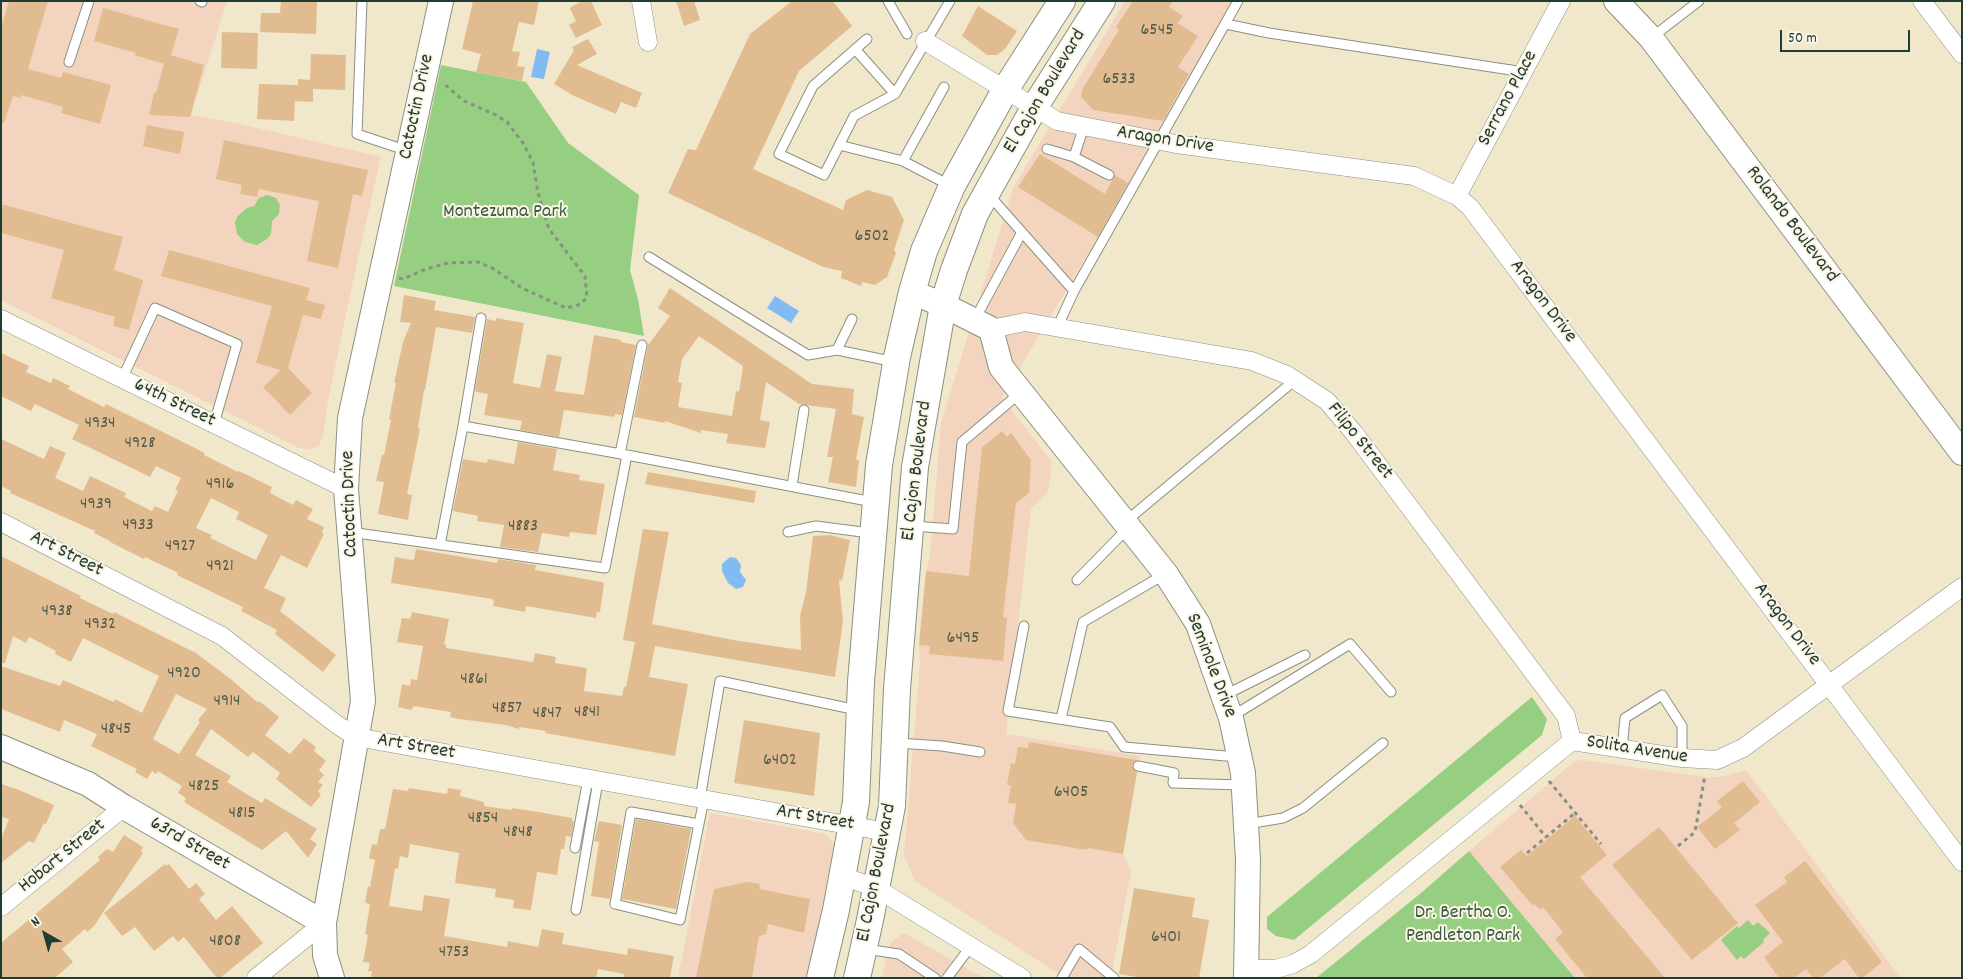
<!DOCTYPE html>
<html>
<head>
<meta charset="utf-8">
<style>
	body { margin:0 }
	#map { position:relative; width:1963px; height:979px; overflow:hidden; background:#f1e8cc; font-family:Dekko,sans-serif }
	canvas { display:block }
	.frame { position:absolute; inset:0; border:2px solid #1f3d34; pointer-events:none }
	.north { position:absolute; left:20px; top:909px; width:50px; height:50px; -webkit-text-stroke:4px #fcf5e5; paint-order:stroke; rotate:322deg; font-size:14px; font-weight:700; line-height:20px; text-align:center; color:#1f3d34 }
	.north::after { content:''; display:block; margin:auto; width:18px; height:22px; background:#1f3d34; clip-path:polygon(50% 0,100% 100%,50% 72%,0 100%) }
	.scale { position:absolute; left:1780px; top:30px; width:130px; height:22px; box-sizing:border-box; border:2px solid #1f3d34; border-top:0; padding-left:6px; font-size:15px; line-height:18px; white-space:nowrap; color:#1f3d34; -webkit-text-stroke:4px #fcf5e5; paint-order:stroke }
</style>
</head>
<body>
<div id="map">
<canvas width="1963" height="979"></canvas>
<div class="frame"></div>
<div class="north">N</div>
<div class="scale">50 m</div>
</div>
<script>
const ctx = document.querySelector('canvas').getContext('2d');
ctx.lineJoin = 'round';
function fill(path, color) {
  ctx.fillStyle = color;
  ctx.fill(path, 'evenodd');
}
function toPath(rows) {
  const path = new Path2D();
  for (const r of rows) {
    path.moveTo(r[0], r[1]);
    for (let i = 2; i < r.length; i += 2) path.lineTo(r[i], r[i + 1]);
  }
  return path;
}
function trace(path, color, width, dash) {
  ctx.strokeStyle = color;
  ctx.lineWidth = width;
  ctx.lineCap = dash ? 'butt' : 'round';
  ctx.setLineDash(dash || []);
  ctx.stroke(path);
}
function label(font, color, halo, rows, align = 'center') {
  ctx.font = font + ' Dekko,sans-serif';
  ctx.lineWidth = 4;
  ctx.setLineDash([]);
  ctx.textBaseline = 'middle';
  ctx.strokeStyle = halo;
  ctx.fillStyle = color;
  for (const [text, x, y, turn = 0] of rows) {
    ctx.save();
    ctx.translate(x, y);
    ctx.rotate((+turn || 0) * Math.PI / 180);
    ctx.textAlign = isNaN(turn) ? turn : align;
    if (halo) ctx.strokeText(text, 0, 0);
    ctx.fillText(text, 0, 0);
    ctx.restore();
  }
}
fill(toPath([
	[1,1,227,1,191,115,236,123,381,157,356,267,328,401,323,436,319,446,312,449,299,448,1,300],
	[1125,1,1239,1,1002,398,1052,462,1048,493,1031,508,1006,734,1140,756,1123,854,1131,871,1111,978,1065,978,915,881,904,856,920,664,919,645,926,571,930,556,941,423,1013,188],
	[1581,760,1707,777,1721,777,1746,770,1901,978,1575,978,1469,851,1574,762],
	[710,813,826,834,834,843,817,947,809,978,678,978],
	[904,933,984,978,882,978,890,943]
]), '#f3d4be');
fill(toPath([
	[441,65,526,82,568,143,639,195,630,270,638,299,644,336,394,286],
	[267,195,276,198,280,205,279,214,272,221,271,234,267,239,257,245,245,242,237,234,235,222,238,216,247,208,254,206,259,198],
	[1532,697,1547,719,1542,735,1294,940,1276,936,1267,929,1267,917],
	[1469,851,1575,978,1316,978,1421,893],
	[1748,920,1753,926,1758,922,1770,933,1763,940,1764,942,1744,959,1741,956,1737,960,1721,940,1737,926,1739,928]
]), '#96cf81');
fill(toPath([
	[537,49,550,52,544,79,531,77],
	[775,296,799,311,791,323,767,308],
	[730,557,736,558,741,565,740,572,746,580,743,587,736,589,728,583,722,571,722,564]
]), '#82bbf3');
fill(toPath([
	[9,1,48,1,28,69,61,78,63,72,111,85,100,124,61,113,63,107,21,95,20,98,13,96,4,123,1,123,1,28],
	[281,1,317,1,316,34,260,32,261,13,280,13],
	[473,1,539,1,534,25,519,22,512,51,520,52,517,66,525,67,522,81,476,72,481,54,462,49],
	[582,1,591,1,602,25,576,38,569,25,576,21,570,9,571,7],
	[676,1,694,1,700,20,684,26],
	[792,1,833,1,852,26,799,71,753,169,843,210,846,200,867,190,892,197,904,220,894,250,896,253,887,277,875,285,862,282,861,286,841,278,842,271,823,267,668,193,688,149,696,150,750,34],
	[1133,1,1173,1,1169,7,1183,16,1177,23,1198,36,1178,67,1189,74,1163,121,1093,110,1081,97,1083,88,1119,30,1116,27],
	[978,6,1017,31,1005,49,997,55,987,55,962,36],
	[103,8,179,29,171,55,204,65,190,117,149,115,154,93,156,93,164,64,134,55,136,53,94,41],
	[222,32,258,33,257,69,221,68],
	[588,39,597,54,577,65,642,93,636,108,621,102,616,114,574,96,554,84,574,50,572,47],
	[311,54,346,55,345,90,313,89,313,102,295,101,294,121,257,119,259,84,298,85,298,79,310,80],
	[147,125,184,132,180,154,143,146],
	[224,140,368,170,362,196,353,194,338,268,307,261,319,201,259,189,257,197,240,194,242,185,216,179],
	[1040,154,1105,194,1115,175,1128,183,1098,237,1018,187],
	[1,204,123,237,114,270,143,280,129,330,113,326,115,317,51,298,64,250,1,233],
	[169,250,310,288,306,300,325,305,321,319,303,315,288,368,312,393,290,415,263,387,281,370,256,363,272,306,161,276],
	[670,288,812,384,854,389,852,414,864,417,856,460,859,460,856,487,828,482,833,457,827,457,836,409,799,404,766,382,760,420,770,422,765,448,726,443,728,434,701,430,701,433,665,421,665,423,634,417,648,345,670,316,658,308],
	[699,336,743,366,739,392,736,391,732,416,678,407,682,383,678,382,682,359],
	[404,295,436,301,434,310,475,317,472,333,436,327,425,390,424,390,418,428,420,429,407,494,412,495,408,520,378,514,384,482,376,481,382,455,384,455,391,420,389,419,396,383,394,383,403,342,411,323,400,322],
	[496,318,524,323,513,383,540,388,547,354,562,357,555,391,584,395,594,335,621,340,621,342,636,345,622,415,615,414,615,417,564,410,559,437,520,430,522,421,484,415,488,394,476,392,475,390,487,319,496,321],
	[1,353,29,366,26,372,51,383,53,378,70,386,68,389,104,407,106,404,205,453,204,455,238,472,239,471,272,487,270,493,293,505,296,500,313,509,307,519,324,527,322,532,324,534,307,568,281,555,264,588,286,598,280,611,336,655,323,672,275,634,277,630,241,611,243,607,177,575,178,573,145,557,144,559,110,542,110,541,94,533,95,531,10,493,11,491,1,486,1,439,44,459,50,446,66,453,55,478,83,491,90,476,126,493,124,497,152,511,155,506,168,512,178,491,175,490,181,478,156,466,150,477,72,439,79,425,35,404,31,411,1,396],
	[211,498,239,512,236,519,268,535,256,560,210,538,212,535,196,528],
	[1002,431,1007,437,1011,433,1031,460,1029,493,1016,503,1003,617,1007,618,1003,661,929,654,930,646,919,645,926,571,969,576,982,447],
	[518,442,557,449,553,470,580,475,579,480,605,484,596,535,570,532,569,537,542,533,538,552,500,547,504,525,477,521,478,516,453,511,463,459,487,463,488,459,514,464],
	[648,472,756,491,754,503,645,484],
	[643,529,669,532,652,624,733,640,801,650,800,616,806,592,813,536,830,535,850,540,842,581,839,580,843,621,835,677,655,646,649,677,688,684,675,756,545,733,546,731,519,727,519,729,506,725,459,719,450,717,451,712,414,706,411,710,398,707,402,684,410,686,411,679,417,680,423,646,397,642,402,618,410,619,412,612,449,619,444,644,446,645,446,648,533,662,535,653,556,657,555,663,587,668,584,691,622,696,624,687,626,687,635,642,623,640],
	[416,549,497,563,498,559,536,565,535,570,602,582,604,584,600,612,597,612,596,618,526,606,525,612,493,606,494,601,492,599,391,583,395,557,412,560,414,559],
	[1,556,81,596,80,598,113,614,114,612,196,653,232,680,257,702,259,701,279,717,265,735,290,754,304,738,316,747,314,751,326,761,319,770,324,775,318,782,323,785,318,791,321,795,311,807,276,779,280,773,253,752,248,757,211,729,195,755,231,776,227,782,253,798,262,803,265,798,317,829,310,839,317,844,308,858,286,831,262,850,184,802,186,798,178,793,182,786,158,771,156,774,152,771,147,779,135,772,137,769,91,746,97,734,64,720,60,732,1,709,1,666,60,686,63,680,114,702,115,699,142,713,159,676,83,638,71,662,55,654,56,651,29,637,26,643,13,636,5,663,1,663],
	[176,694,207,709,198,720,200,722,179,754,153,739],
	[744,720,820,733,814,796,734,783],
	[1029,742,1137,760,1132,765,1134,770,1137,772,1123,854,1088,848,1087,850,1026,840,1013,823,1016,804,1008,803,1011,785,1007,785,1011,763,1015,764,1018,747,1028,748],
	[1743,781,1760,802,1734,823,1740,830,1715,849,1697,827,1722,807,1717,801],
	[1,784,19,790,54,805,46,824,44,823,34,843,29,841,1,863,1,839,9,819,1,817],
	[409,788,447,794,448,788,461,790,460,796,484,802,484,806,512,810,512,808,539,812,572,818,572,821,574,822,571,837,566,836,564,849,561,849,557,875,537,872,531,910,513,908,514,900,495,897,496,889,455,883,459,853,410,844,408,858,400,856,398,869,395,868,389,906,422,911,424,895,450,899,444,936,507,947,508,941,538,947,542,929,564,933,562,944,627,955,628,948,674,956,670,978,623,978,624,974,598,969,596,978,371,978,372,971,368,971,370,963,363,962,368,935,365,934,370,905,365,902,368,886,370,887,375,860,369,858,372,844,377,845,380,829,385,829,393,789,408,791],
	[1575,816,1607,855,1580,877,1665,978,1587,978,1555,939,1563,932,1543,907,1540,910,1535,904,1533,906,1500,867,1521,850,1527,856],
	[636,819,691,829,676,909,622,899],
	[599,821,622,825,610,899,591,896,599,842,594,841],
	[1659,827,1738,923,1692,960,1612,865],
	[124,835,143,847,141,851,143,853,94,926,87,932,85,929,62,949,73,962,55,978,1,978,1,943,100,860,98,857,107,849,113,852],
	[1805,861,1882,962,1862,978,1859,978,1845,959,1820,978,1813,978,1806,969,1794,978,1779,978,1764,957,1783,942,1755,905,1787,882,1784,877],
	[165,864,166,866,169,864,189,889,196,883,205,894,199,899,216,920,232,906,263,943,220,978,217,978,184,937,178,942,173,936,154,951,135,927,122,936,104,913],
	[748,882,760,884,759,889,810,899,804,933,768,924,766,934,759,936,752,978,696,978,714,889],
	[1134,888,1195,898,1192,917,1209,920,1199,978,1143,978,1119,974]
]), '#e2bc91');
const lane = toPath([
	[200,1,202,2],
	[362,1,357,134,408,151],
	[888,1,907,34],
	[1226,24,1269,33,1524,72],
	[1651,38,1699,1],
	[867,39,813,86,779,154,824,175,854,116,895,94,950,1],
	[855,49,895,94],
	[69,62,89,1],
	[839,145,903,161,951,186],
	[1047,149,1074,157,1109,175],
	[1074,157,1084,126],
	[903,161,944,87],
	[989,195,1074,291,1057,328],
	[649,257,808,355,837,350,895,362],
	[1074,291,1238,1],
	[974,321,1022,232],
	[837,350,852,319],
	[122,379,155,308,237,344,214,424],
	[463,426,481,318],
	[620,454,642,345],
	[792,486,804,410],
	[1125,522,1295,380],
	[913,526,953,529,962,442,1020,393],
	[350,532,605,568,627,455,873,502],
	[788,532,816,526,870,533],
	[440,545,463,426,627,455],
	[1077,580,1129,527],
	[1024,626,1008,711,1110,727,1124,747,1237,757],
	[1225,695,1305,655],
	[1231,717,1350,644,1391,692],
	[1061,719,1083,622,1165,574],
	[898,743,942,746,980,752],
	[1622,749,1625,718,1662,695,1682,726,1682,758],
	[1138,766,1174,773,1173,783,1242,785],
	[700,799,720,681,857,710],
	[699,824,631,812,615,904,680,920,699,824,704,799],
	[1247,824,1283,818,1303,808,1383,743],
	[575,848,588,779],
	[576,910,598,781],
	[865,949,899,954,935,978],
	[947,978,971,946],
	[1062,978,1079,949,1114,978]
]);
const street = toPath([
	[641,1,648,42],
	[1922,1,1962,54],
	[925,41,1057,121,1176,144,1414,176,1457,196,1470,207,1962,862],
	[1457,196,1561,1],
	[1,319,346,489],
	[991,329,1025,322,1252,361,1287,375,1327,401,1354,433,1566,716,1572,741],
	[1,522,222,636,336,724,356,737,887,832],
	[842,876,876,888,1022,978],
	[1,907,124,807],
	[1247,969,1276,969,1293,964,1311,954,1572,741,1682,758,1717,760,1743,748,1962,587],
	[256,978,324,923]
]);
const secondary = toPath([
	[1616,1,1651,38,1962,453],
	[912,292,943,305,991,329,1001,367,1166,574,1198,624,1231,718,1243,773,1248,860,1246,978],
	[1,747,88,784,124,807,324,923],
	[332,978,325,955,324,923,363,701,346,489,350,418,441,1]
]);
const primary = toPath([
	[820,978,836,910,856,802,861,682,879,465,897,357,912,292,924,251,952,186,1005,90,1062,1],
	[857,978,870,920,892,806,897,689,915,467,943,305,954,270,975,214,1034,108,1102,1]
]);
trace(lane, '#889280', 11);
trace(street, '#889280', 19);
trace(secondary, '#889280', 26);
trace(primary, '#889280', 28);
trace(toPath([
	[399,278,403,279,426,269,448,263,478,262,492,268,522,288,566,308,578,305,587,298,585,276,549,229,538,193,533,162,523,143,507,122,496,115,464,101,443,83],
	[1549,781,1601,844],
	[1520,805,1546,837],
	[1678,846,1695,832,1705,775],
	[1527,853,1575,813],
	[1310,977,1310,978]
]), '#889280', 3, [4, 4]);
trace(lane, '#fff', 9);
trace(street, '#fff', 18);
trace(secondary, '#fff', 24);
trace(primary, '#fff', 26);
label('18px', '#505d4b', null, [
	["6545",1157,32],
	["6533",1119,81],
	["6502",872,238],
	["4934",100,425],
	["4928",140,445],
	["4916",220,486],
	["4939",96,506],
	["4933",138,527],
	["4883",523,528],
	["4927",180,548],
	["4921",220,568],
	["4938",57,613],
	["4932",100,626],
	["6495",963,640],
	["4920",184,675],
	["4861",474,681],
	["4914",227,703],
	["4857",507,710],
	["4841",587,714],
	["4847",547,715],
	["4845",116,731],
	["6402",780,762],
	["4825",204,788],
	["6405",1071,794],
	["4815",242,815],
	["4854",483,820],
	["4848",518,834],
	["6401",1166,939],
	["4808",225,943],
	["4753",454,954]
]);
label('20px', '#1f3d34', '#fcf5e5', [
	["El Cajon Boulevard",1046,92,-59],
	["Serrano Place",1509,99,-62],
	["Catoctin Drive",418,107,-78],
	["Aragon Drive",1165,141,9],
	["Rolando Boulevard",1791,225,53],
	["Aragon Drive",1542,302,53],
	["64th Street",174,404,26],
	["Filipo Street",1359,442,51],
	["El Cajon Boulevard",918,471,-83],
	["Catoctin Drive",351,504,-92],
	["Art Street",66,555,27],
	["Aragon Drive",1786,625,53],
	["Seminole Drive",1210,666,69],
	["Art Street",416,748,10],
	["Solita Avenue",1637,751,9],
	["Art Street",815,819,10],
	["63rd Street",189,845,30],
	["Hobart Street",63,857,-39],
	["El Cajon Boulevard",878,873,-79]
]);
label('20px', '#375a43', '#fcf5e5', [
	["Montezuma Park",505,213],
	["Dr. Bertha O.",1463,914],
	["Pendleton Park",1463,937]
]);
</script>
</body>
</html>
